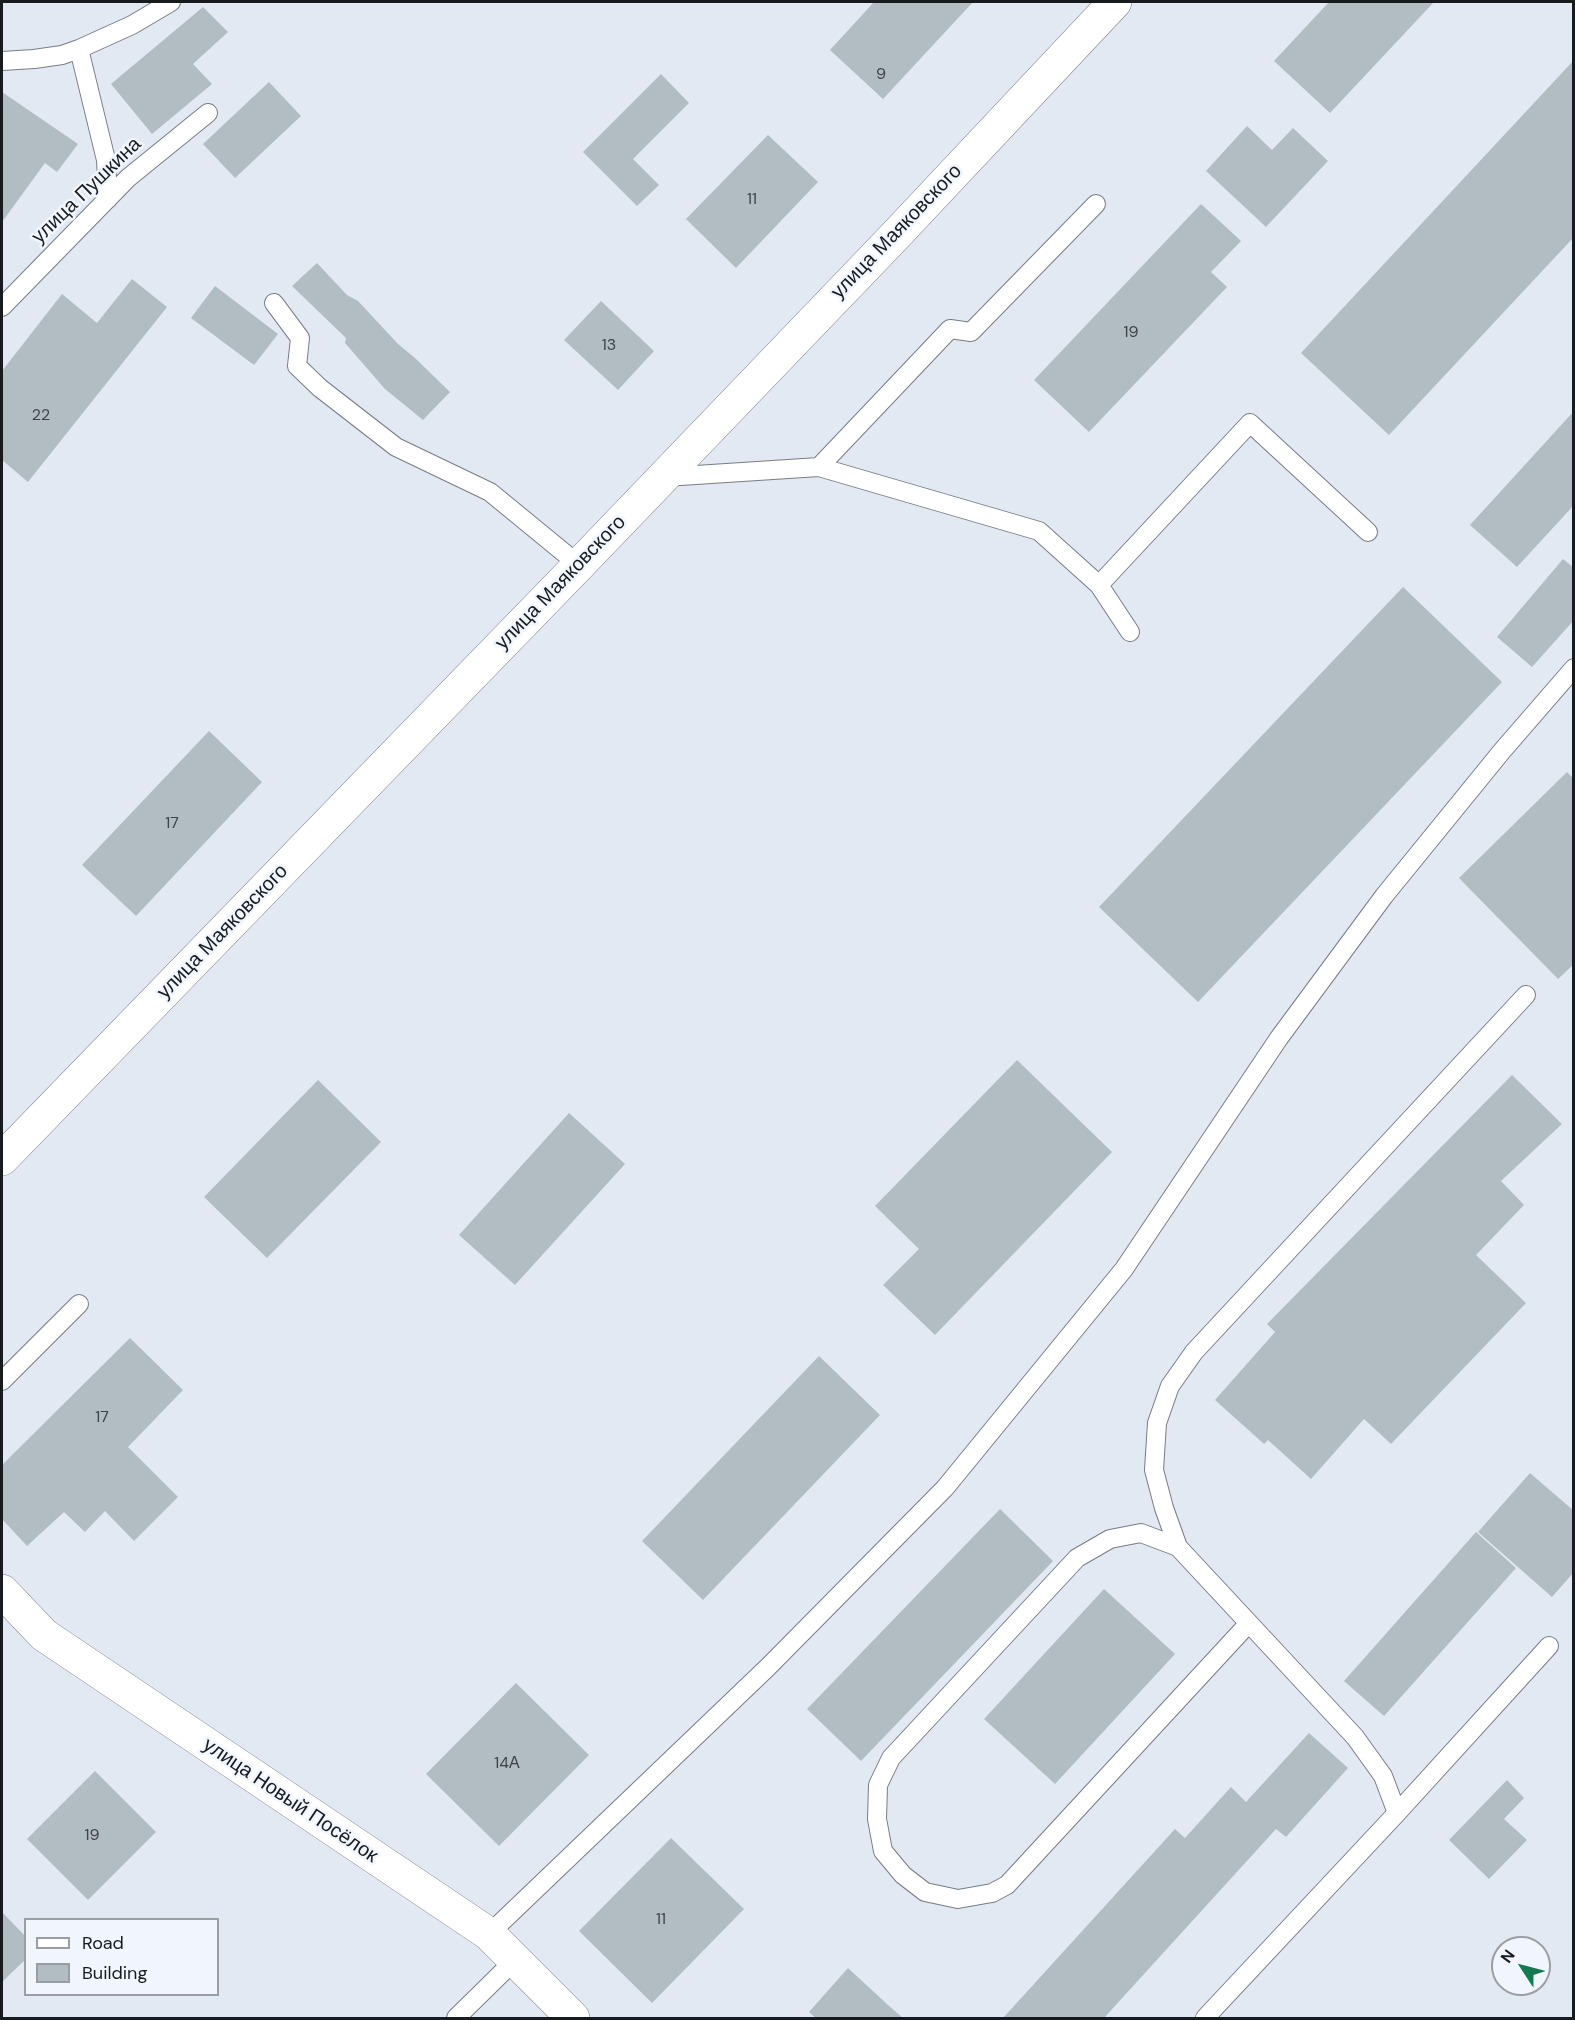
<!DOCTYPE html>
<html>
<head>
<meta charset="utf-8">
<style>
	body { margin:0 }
	#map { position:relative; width:1575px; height:2020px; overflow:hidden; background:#e2e9f3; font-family:"DM Sans",sans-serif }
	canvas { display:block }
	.frame { position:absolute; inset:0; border:3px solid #181b1e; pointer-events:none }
	.legend { position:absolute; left:24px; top:1918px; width:195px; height:78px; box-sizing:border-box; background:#f1f6fe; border:2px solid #9a9ea4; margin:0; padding:8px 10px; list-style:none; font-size:18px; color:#181b1e }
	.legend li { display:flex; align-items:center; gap:12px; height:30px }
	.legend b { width:30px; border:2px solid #9a9ea4 }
	.north { position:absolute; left:1491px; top:1936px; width:60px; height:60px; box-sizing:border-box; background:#f1f6fe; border:2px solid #9a9ea4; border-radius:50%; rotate:306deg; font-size:16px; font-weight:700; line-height:24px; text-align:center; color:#181b1e }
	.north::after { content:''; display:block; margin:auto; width:21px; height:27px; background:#147a52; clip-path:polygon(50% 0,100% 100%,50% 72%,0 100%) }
</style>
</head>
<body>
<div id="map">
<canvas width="1575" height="2020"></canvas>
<div class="frame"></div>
<ul class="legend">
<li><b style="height:8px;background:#fff"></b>Road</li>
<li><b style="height:16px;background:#b2bcc3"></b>Building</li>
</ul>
<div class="north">N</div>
</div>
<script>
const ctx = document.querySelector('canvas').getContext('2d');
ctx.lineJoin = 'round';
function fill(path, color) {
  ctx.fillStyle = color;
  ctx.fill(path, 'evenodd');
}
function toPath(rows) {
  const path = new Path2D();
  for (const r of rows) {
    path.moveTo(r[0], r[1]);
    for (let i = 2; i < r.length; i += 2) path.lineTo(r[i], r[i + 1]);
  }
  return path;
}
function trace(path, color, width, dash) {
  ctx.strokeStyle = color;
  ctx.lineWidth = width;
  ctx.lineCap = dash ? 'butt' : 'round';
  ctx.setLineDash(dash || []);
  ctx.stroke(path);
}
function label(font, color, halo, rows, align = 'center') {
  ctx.font = font + ' "DM Sans",sans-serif';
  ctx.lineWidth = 5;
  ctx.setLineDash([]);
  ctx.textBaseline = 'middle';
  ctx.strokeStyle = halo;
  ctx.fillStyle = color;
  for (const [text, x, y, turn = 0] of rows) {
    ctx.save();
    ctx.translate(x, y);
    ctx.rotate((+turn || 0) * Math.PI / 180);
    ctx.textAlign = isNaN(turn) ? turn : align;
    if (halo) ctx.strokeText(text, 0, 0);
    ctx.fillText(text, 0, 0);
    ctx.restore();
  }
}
fill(toPath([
	[874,2,973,2,883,99,830,50],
	[1329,2,1434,2,1330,113,1274,61],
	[203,7,228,32,193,64,212,84,152,134,111,84],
	[1574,60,1574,237,1389,435,1301,353],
	[661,74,689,103,633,159,659,185,637,206,583,152],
	[269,82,301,116,235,178,203,144],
	[2,92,78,144,57,172,45,163,2,222],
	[1247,126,1272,150,1293,128,1328,161,1266,227,1206,171],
	[768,135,818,182,736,268,686,219],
	[1201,204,1241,241,1211,272,1227,287,1089,432,1034,380],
	[317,263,347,295,358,301,398,344,415,358,450,392,423,420,385,389,345,343,346,338,292,286],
	[132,279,167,307,28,482,2,460,2,371,62,294,97,323],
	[215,286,278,334,254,365,191,318],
	[601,301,654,351,618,390,564,340],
	[1574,411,1574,505,1517,567,1470,525],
	[1563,559,1574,568,1574,620,1532,667,1497,637],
	[1403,587,1502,682,1198,1002,1099,907],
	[209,731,262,782,136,916,82,865],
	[1567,772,1574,779,1574,964,1558,979,1459,878],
	[1017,1060,1112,1152,935,1335,883,1285,919,1249,875,1206],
	[1512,1075,1562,1124,1501,1181,1524,1205,1476,1255,1526,1303,1391,1444,1364,1419,1311,1479,1268,1440,1264,1444,1215,1400,1275,1332,1267,1324],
	[318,1080,381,1142,267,1258,204,1197],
	[569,1113,625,1164,515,1285,459,1235],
	[130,1338,183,1390,128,1447,178,1497,134,1541,105,1511,85,1532,64,1512,27,1546,2,1519,2,1465],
	[819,1356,880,1415,703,1600,642,1541],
	[1530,1473,1574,1511,1574,1572,1552,1597,1478,1532],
	[1000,1509,1053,1561,861,1761,807,1709],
	[1476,1532,1516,1568,1384,1716,1344,1681],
	[1104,1589,1175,1654,1055,1784,984,1719],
	[516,1683,589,1755,499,1846,426,1774],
	[1309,1733,1348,1768,1286,1837,1276,1829,1104,2018,1003,2018,1175,1829,1185,1838,1231,1787,1246,1802],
	[95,1771,156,1832,88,1900,27,1839],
	[1507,1780,1524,1798,1504,1819,1527,1840,1489,1879,1449,1840],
	[671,1838,744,1909,652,2003,579,1931],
	[2,1912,26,1937,26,1959,2,1982],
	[848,1968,888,2005,903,2018,816,2018,809,2012]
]), '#b2bcc3');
const service = toPath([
	[79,49,106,160,108,199],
	[2,61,34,59,62,55,79,49,132,25,171,2],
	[274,303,300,338,297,366,320,388,396,447,490,492,579,565],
	[2,307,128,178,208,113],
	[819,467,950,329,971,332,1096,204],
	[665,477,819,467,1039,531,1099,585,1250,423,1368,532],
	[1099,585,1130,632],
	[2,1381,79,1304],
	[1178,1547,1141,1533,1110,1539,1077,1558,891,1758,878,1785,877,1819,883,1851,903,1875,925,1892,958,1899,992,1893,1007,1885,1249,1623],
	[1397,1813,1383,1776,1355,1737,1178,1547,1164,1508,1154,1470,1157,1423,1170,1386,1194,1352,1526,995],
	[489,1934,768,1667,945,1488,1124,1269,1279,1038,1384,896,1502,751,1574,668],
	[456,2018,515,1960],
	[1205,2018,1397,1813,1549,1646]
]);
const minor = toPath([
	[2,1159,579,565,894,237,1115,2],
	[2,1591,44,1635,489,1934,573,2018]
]);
trace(service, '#777d86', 20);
trace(minor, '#777d86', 34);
trace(service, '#fff', 18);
trace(minor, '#fff', 33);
label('16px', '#3e4347', null, [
	["9",881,75],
	["11",752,200],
	["19",1131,333],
	["13",609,346],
	["22",41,416],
	["17",172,824],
	["17",102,1418],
	["14А",507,1764],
	["19",92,1836],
	["11",661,1920]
]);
label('20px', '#181b1e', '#f1f6fe', [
	["улица Пушкина",87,191,-44],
	["улица Маяковского",897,232,-46],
	["улица Маяковского",561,583,-46],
	["улица Маяковского",223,932,-46],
	["улица Новый Посёлок",290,1801,34]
]);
</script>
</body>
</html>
